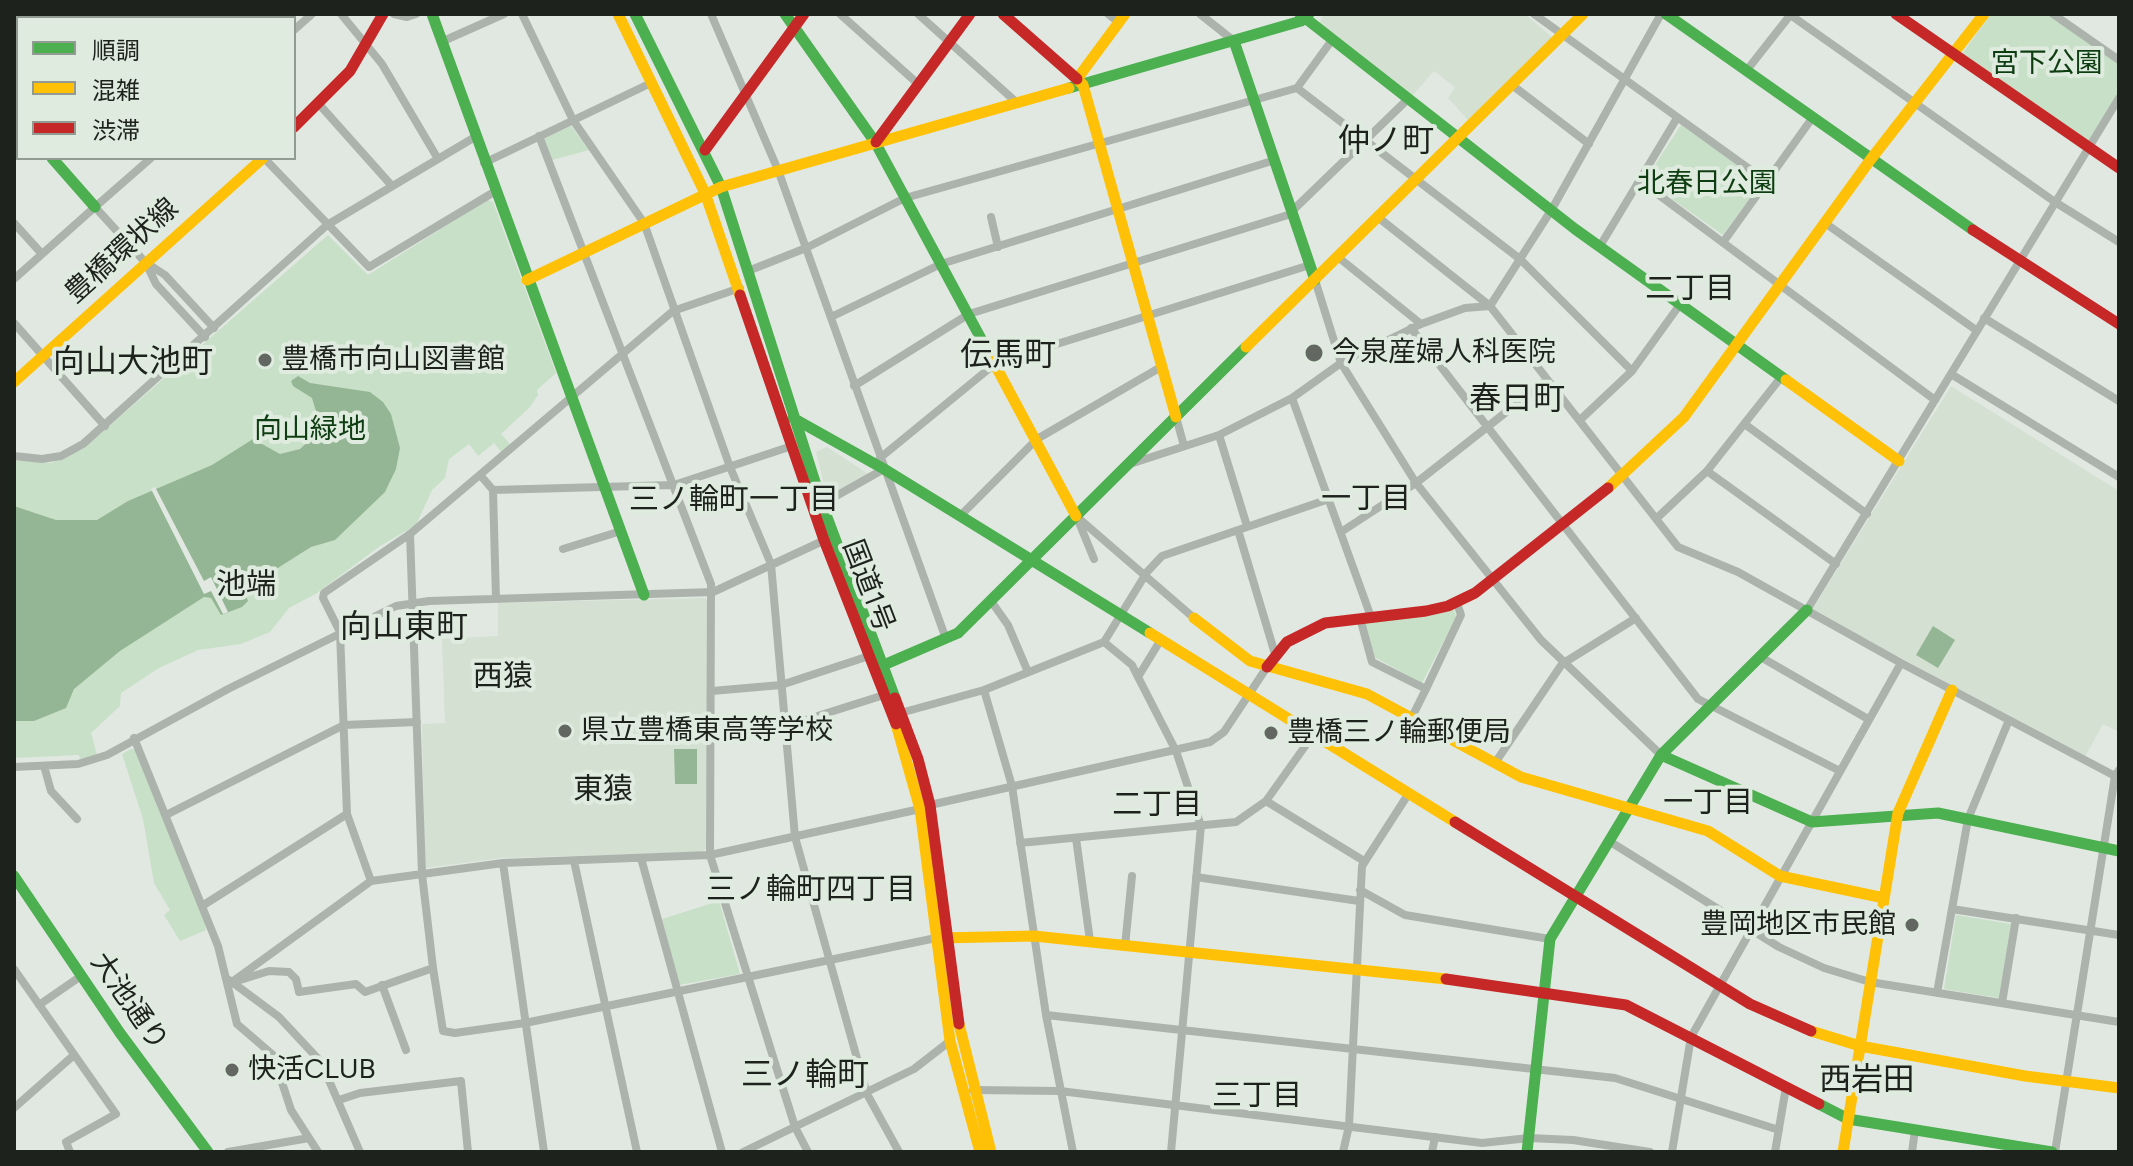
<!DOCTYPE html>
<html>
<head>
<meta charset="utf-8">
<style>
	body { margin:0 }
	#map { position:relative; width:2133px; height:1166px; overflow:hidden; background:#e1e8e1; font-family:Figtree,"Noto Sans JP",sans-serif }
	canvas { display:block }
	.frame { position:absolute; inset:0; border:16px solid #1d221d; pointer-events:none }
	.legend { position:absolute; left:16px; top:16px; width:280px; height:144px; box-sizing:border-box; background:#deebde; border:2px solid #919b91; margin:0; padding:10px 14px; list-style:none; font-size:24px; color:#1d221d }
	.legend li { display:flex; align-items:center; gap:16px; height:40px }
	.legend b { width:40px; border:2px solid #919b91 }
</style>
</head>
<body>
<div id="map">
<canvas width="2133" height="1166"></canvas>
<div class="frame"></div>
<ul class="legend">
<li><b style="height:10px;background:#4caf50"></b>順調</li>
<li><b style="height:10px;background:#ffc107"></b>混雑</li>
<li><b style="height:10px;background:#c62828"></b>渋滞</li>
</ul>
</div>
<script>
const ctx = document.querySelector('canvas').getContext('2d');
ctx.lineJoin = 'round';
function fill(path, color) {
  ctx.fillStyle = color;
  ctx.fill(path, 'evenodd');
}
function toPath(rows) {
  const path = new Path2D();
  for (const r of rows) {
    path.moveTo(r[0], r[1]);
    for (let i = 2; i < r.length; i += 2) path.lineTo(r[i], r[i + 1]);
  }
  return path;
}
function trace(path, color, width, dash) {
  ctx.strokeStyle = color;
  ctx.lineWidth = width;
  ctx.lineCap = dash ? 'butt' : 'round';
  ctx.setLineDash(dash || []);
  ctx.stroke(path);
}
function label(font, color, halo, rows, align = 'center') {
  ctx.font = font + ' Figtree,"Noto Sans JP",sans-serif';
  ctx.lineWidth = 8;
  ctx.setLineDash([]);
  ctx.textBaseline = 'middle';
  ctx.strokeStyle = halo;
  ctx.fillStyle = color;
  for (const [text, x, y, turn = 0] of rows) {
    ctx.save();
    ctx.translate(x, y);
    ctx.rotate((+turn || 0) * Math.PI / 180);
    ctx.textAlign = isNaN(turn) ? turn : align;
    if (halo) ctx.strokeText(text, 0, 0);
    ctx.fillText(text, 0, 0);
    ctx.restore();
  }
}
fill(toPath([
	[1324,14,1525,14,1553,38,1469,121,1448,98,1455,87,1434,71,1412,96,1319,24],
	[1951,386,2119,491,2119,732,2103,724,2085,757,1812,610],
	[827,447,870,475,827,496,816,452],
	[705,598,709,604,706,849,700,852,501,858,425,868,422,724,445,723,442,639,498,636,498,603]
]), '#d3e0d2');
fill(toPath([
	[1991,14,2048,14,2119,64,2119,91,2089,140,2084,140,1962,54],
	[1681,125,1759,179,1760,184,1723,235,1648,182,1647,177],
	[571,126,589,150,552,160,544,138],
	[487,200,493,202,556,373,537,390,538,395,530,407,501,434,511,445,502,453,494,443,478,456,469,444,449,459,445,478,432,490,416,525,380,546,317,593,289,608,270,632,241,644,198,650,159,668,121,693,120,706,91,733,97,755,80,759,79,755,14,758,14,460,51,463,83,449,328,235,368,275],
	[1454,610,1456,617,1422,683,1374,657,1363,622],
	[131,749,135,749,205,923,206,930,180,941,164,915,170,910,154,883,143,819,122,754],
	[719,901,740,974,679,985,662,919],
	[1956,915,2011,924,1999,998,1944,989]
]), '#c8e0c7');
fill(toPath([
	[298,376,310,383,370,392,383,402,391,414,400,448,396,469,385,492,335,540,311,547,243,590,248,601,242,607,221,615,211,598,204,597,120,651,74,689,66,708,34,721,14,721,14,506,56,520,97,520,128,501,212,465,253,439,280,454,300,449,313,437,319,421,312,398,293,386,291,381],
	[1933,626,1955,640,1938,668,1916,655],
	[674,749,697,749,697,784,675,784]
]), '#95b695');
fill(toPath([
	[155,487,204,581,211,577,228,612,223,614,211,591,204,594,151,489]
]), '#e1e8e1');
trace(toPath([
	[41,14,44,18],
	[341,14,382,64,438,159],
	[394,14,407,17,416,14],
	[522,14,573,120,644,223,730,467,771,564,795,837,867,1094,899,1152],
	[711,14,778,170,946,639],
	[840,14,917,83],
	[918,14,1015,101],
	[1108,14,1118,22],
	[1200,14,1234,41],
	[1534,14,1766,181],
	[1789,14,2055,202,2119,242],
	[2053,14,2119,60],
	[142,18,149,14],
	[294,30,312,14],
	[441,42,504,14],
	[1747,70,1791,14],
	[1512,85,1589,144],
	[1297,88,1520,259,1632,371],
	[14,93,18,91],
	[318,103,392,186],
	[539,136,711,584,710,855,795,1127,808,1152],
	[151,158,95,207,145,262,165,275,214,328],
	[264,158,369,267,494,192],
	[484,163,651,83],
	[1640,181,1935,400],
	[991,217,998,247],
	[1379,218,1490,306,1678,547,1738,572,1901,663,2115,776],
	[14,223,42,254],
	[1825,223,1976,330],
	[1724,241,1813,117],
	[1600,246,1677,118],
	[1338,257,1421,324],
	[146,263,156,284,205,337],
	[748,271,806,248,905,198,1297,88,1332,40],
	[14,279,95,207],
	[1315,280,1341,363,1416,483,1541,640,1661,755],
	[831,317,941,264,1275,160],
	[1984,318,2119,401],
	[14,323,105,426],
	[1411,328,1698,699,1838,770],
	[1951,374,2119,477],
	[854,386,969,314,1288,215,1408,99],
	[1292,398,1371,617],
	[1176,417,1184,446],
	[1580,420,1632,371,1681,303],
	[1746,425,1867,514],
	[1219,435,1247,526],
	[14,456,42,459,61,456,83,444,327,225,475,137],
	[880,458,996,363,1310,265],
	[1130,464,1219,435,1292,398,1341,363,1421,324,1465,308,1490,306,1552,209,1661,14],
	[1707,471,1836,564],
	[481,476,493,490,496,599],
	[493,490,674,485,792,446],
	[822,504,884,469],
	[960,516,1037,439,1161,367],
	[1076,516,1194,618],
	[1657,518,1707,471,1782,376],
	[1078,520,1094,559],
	[1238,530,1275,654],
	[1341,532,1416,483,1547,380],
	[563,549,621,531],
	[991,601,1008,625,1028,672],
	[1807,610,2119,98],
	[1360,618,1372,662,1426,689,1461,615,1457,603],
	[1160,641,1138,677,1176,751,1201,826,1171,1152],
	[1104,642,1132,665,1138,677],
	[1759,656,1868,719],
	[984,690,1012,786,1046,1015,1073,1152],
	[712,691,781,685,869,656],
	[904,712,984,690,1104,642,1147,572,1162,556,1329,499],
	[1412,717,1426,689],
	[786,726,884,695],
	[134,738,218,946,237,1024,273,1055,291,1110,318,1152],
	[1495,763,1562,664,1636,618],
	[44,766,51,791,77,819],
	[14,767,78,764,107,755,228,689,396,606,429,601,713,592,827,539],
	[1266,801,1364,861],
	[930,805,1210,742,1224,732,1267,667],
	[166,815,344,725,417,722],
	[1076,838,1090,941],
	[1609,841,1779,947,1824,968,1870,982,2119,1022],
	[1020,843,1236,822,1266,801,1313,735],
	[641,858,722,1152],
	[574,861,637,1152],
	[503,863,544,1152],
	[1196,877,1359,901],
	[371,881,347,814,340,632,323,598,324,593,410,534,673,311,740,288],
	[1360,890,1405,915,1550,939],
	[202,906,347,814],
	[1952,909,2119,935],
	[1125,946,1132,876],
	[433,968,443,1031,455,1033,525,1023,936,938],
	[14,969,116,1114,66,1142,70,1152],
	[226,978,232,982,371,881,503,863,710,855,920,809],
	[237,981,269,971,289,972,296,979,299,992,356,984,365,992,433,968,422,874,410,534],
	[232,982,279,1017,321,1062,360,1152],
	[382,985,406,1050],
	[1937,993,1968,819,2009,720],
	[2002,1003,2016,918],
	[39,1005,81,976],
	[1046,1015,1615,1078,1779,1130],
	[973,1090,1060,1091,1482,1143,1529,1138,1573,1140,1650,1152],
	[339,1100,360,1093,461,1081,468,1152],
	[14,1108,74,1055],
	[228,1152,309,1138],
	[743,1152,914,1069,950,1041],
	[1343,1152,1349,1126,1362,866,1409,793],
	[1432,1152,1435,1137],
	[1672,1152,1691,1037,1901,663],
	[1775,1152,1786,1087],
	[1912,1152,1915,1130],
	[2055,1152,2115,776,2119,770]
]), '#acb3ac', 8);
trace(toPath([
	[432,14,644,595],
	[635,14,721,187,822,504,895,698],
	[785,14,875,142,986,348],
	[1300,14,1575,229,1786,380],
	[1666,14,1973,230],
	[1234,41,1315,280],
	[1069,88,1301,21,1309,14],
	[14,115,18,120],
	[52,158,95,207],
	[793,418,884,469,1150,633],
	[879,667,958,633,1246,347],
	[1661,755,1812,822,1938,813,2119,851],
	[14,876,120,1033,208,1152],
	[1819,1104,1848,1119,2052,1152],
	[1527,1152,1550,939,1661,755,1807,610]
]), '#4caf50', 11);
trace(toPath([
	[618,14,705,193,740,295],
	[1125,14,1077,79,1083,85,1176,417],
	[527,280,721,187,1069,88],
	[1246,347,1583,14],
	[986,348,1076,516],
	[1786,380,1899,461],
	[14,382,263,158],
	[1608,488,1684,417,1871,159,1984,14],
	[1194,618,1250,661,1367,694,1521,777,1708,831,1780,876,1884,898],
	[1150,633,1455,822],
	[896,724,920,809,950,1041,980,1152],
	[939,938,1034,936,1446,979],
	[959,1024,991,1152],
	[1811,1031,1860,1046,2025,1076,2119,1088],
	[1843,1152,1898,813,1952,690]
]), '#ffc107', 11);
trace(toPath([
	[1003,14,1077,79],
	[1896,14,2119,168],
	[294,127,350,71,383,14],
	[876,142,970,14],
	[705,150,804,14],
	[1973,230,2119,324],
	[740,295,824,540,896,724],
	[1267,667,1287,642,1325,623,1426,611,1448,606,1475,593,1608,488],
	[895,698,918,759,930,805,959,1024],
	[1455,822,1750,1004,1811,1031],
	[1446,979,1626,1005,1819,1104]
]), '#c62828', 11);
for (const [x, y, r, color] of [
	[1314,353,10,"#626762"],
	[265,360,8,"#626762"],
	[565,731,8,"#626762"],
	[1271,733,8,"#626762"],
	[1912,925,8,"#626762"],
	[232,1070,8,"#626762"]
]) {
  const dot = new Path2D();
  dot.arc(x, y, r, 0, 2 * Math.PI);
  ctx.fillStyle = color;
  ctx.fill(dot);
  trace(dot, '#deebde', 3);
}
label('28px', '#0e3d12', '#deebde', [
	["宮下公園",2047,64],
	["北春日公園",1707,184],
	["向山緑地",310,430]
]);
label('28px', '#1d221d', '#deebde', [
	["豊橋環状線",122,251,-42],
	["国道1号",868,586,69],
	["大池通り",129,1002,55]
]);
label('28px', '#1d221d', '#deebde', [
	["今泉産婦人科医院",1332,353],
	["豊橋市向山図書館",281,360],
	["県立豊橋東高等学校",581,731],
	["豊橋三ノ輪郵便局",1287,733],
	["豊岡地区市民館",1896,925,"right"],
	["快活CLUB",248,1070]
], 'left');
label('30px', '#1d221d', '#deebde', [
	["二丁目",1690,289],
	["一丁目",1366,499],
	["三ノ輪町一丁目",734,500],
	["池端",246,585],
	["西猿",503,677],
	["東猿",603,790],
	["一丁目",1708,803],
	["二丁目",1157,805],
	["三ノ輪町四丁目",811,890],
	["三丁目",1257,1096]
]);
label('32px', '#1d221d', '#deebde', [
	["仲ノ町",1386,142],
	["伝馬町",1008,356],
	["向山大池町",133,363],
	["春日町",1517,400],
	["向山東町",404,628],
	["三ノ輪町",805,1076],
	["西岩田",1867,1081]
]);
</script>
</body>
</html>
